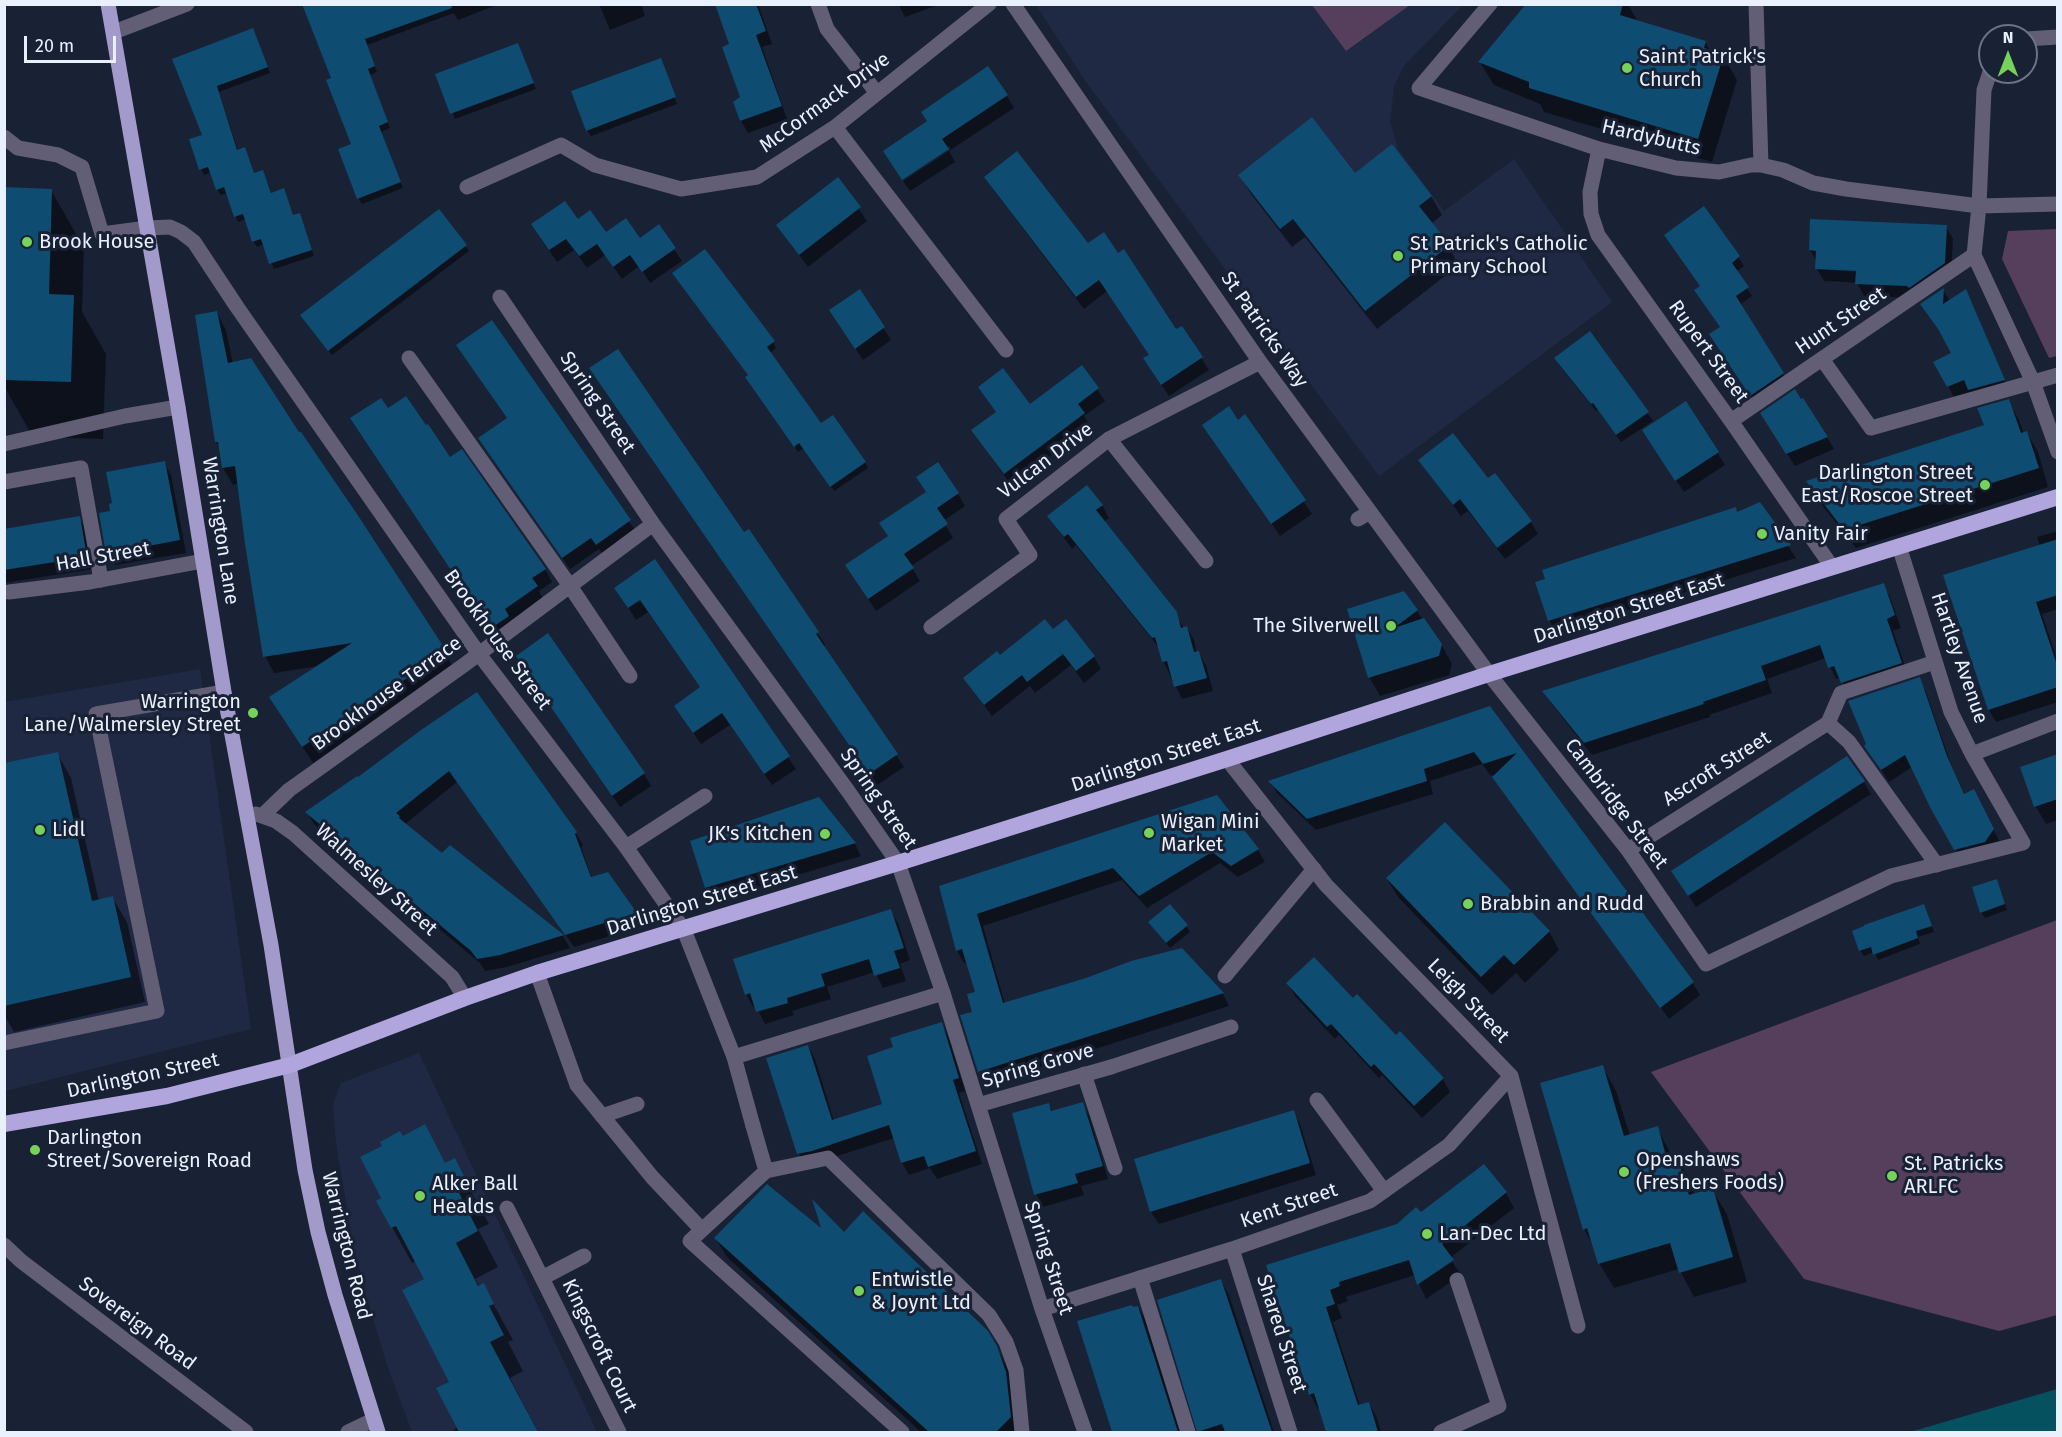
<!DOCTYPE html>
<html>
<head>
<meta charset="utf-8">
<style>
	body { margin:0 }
	#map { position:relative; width:2062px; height:1437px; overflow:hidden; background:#192135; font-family:"Fira Sans",sans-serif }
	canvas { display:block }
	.frame { position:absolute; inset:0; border:6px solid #e9f0fe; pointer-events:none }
	.north { position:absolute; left:1978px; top:24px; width:60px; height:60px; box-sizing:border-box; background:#192135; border:2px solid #6c7485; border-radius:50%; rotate:0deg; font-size:16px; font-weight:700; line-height:24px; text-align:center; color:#e9f0fe }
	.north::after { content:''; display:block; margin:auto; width:21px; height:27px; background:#76d25a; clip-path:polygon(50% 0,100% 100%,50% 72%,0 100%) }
	.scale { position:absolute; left:24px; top:36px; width:92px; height:27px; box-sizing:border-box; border:3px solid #e9f0fe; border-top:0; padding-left:8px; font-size:18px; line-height:21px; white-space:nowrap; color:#e9f0fe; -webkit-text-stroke:4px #192135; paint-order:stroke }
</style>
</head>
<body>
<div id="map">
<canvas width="2062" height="1437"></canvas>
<div class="frame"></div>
<div class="north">N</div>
<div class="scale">20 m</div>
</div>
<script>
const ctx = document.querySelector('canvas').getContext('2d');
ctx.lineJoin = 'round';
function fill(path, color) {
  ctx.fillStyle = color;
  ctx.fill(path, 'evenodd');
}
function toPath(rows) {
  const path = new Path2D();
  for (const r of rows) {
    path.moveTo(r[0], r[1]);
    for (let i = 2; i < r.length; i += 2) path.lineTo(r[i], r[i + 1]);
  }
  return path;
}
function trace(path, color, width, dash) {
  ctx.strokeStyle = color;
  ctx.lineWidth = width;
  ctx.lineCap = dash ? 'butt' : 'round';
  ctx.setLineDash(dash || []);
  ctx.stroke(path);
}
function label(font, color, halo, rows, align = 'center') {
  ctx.font = font + ' "Fira Sans",sans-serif';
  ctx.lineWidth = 6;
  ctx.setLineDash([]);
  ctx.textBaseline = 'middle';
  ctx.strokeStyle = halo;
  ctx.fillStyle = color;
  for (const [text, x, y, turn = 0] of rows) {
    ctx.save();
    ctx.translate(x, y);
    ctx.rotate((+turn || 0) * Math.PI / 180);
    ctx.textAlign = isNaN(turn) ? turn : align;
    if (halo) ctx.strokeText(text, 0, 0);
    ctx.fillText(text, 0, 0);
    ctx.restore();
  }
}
fill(toPath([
	[1036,5,1463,5,1404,66,1394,86,1390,121,1398,149,1444,211,1514,159,1612,302,1379,476,1086,82],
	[200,669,251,1029,5,1091,5,702],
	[419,1053,597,1432,412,1432,388,1368,368,1302,353,1244,336,1143,333,1104,341,1083]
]), '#1f2943');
fill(toPath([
	[1312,5,1410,5,1346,51],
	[2057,229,2057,356,2049,358,2002,259,2008,231],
	[2057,920,2057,1315,1999,1331,1804,1279,1651,1072]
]), '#563f5d');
fill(toPath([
	[2057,1389,2057,1432,1908,1432,1910,1432]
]), '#05515f');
fill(toPath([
	[304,4,499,4,458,20,454,13,367,45,377,72,370,75,390,128,381,132,403,188,362,204,359,199,340,150,353,145,333,79],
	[599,4,641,4,645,16,610,30],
	[716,4,758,4,772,44,762,47,787,119,748,133,741,121,735,103,742,97,731,45],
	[898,4,941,4,905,17],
	[1560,4,1628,4,1638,22,1705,42,1711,52,1723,56,1737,80,1712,162,1544,112,1540,104,1494,85,1480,62],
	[255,35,270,73,219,92,238,151,245,148,255,175,263,172,272,194,284,190,293,216,302,220,314,256,274,269,264,244,257,247,253,241,246,219,238,222,227,193,220,195,211,172,204,175,201,169,204,136,174,60],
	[518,45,536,89,455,119,437,75],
	[662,64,677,104,591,136,587,130],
	[1007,96,1014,108,949,151,955,162,910,191,903,181,950,150,950,146,902,178,928,122],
	[1355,175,1431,196,1442,215,1431,224,1448,246,1459,265,1377,329,1305,237,1292,247,1251,194,1240,176],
	[986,177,1087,245,1176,331,1182,328,1209,370,1169,396,1152,371,1150,356,1107,291,1084,309,993,189],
	[838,179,867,221,808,267,778,226],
	[4,189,51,190,84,248,82,312,106,354,103,439,33,437,4,386],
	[1704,208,1744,266,1736,272,1752,296,1739,305,1788,382,1756,404,1716,342,1721,328,1701,287],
	[577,221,605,234,640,240,658,226,682,261,650,283,639,266,622,279,605,255,587,268,574,250,557,262,540,237],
	[1946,227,1953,239,1951,276,1916,298,1864,296,1857,283,1824,281,1817,269,1817,262,1810,250],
	[465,246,469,251,332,355,305,321],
	[678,279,773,342,776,348,770,353,821,425,865,462,868,468,834,491,804,448,798,452,750,383,750,376],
	[1943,290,1950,301,1965,291,1972,303,2010,393,1977,402,1971,392,1955,399,1935,363,1953,353,1922,304],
	[859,291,891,340,863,360,838,323],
	[217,313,226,330,233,364,298,434,356,515,455,670,313,763,281,714,319,666,274,673,265,656,239,483,233,485,223,468,220,448,216,442],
	[491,322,637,533,604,556,599,549,570,569,480,439,508,419],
	[1590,333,1653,421,1621,442,1598,410,1596,411,1560,366],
	[1082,367,1105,401,1084,416,1090,426,1011,485,973,431,1030,406],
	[598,381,744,534,748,531,818,633,825,645,823,647,904,767,877,785],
	[2008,401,2019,420,2024,434,2027,433,2038,452,2048,487,1856,548,1818,500,1808,481,1857,468,1986,426],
	[1686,403,1725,465,1684,492,1651,443],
	[387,410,450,459,545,569,552,582,539,591,543,599,498,640,359,431],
	[1245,416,1312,514,1280,536,1204,425,1237,422],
	[1769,426,1827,437,1834,449,1795,466],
	[164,463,171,475,186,553,115,565,108,553,112,513],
	[1428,472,1487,481,1531,522,1538,534,1505,559,1468,511,1461,516],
	[927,493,958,494,965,506,943,521,953,538,911,566,920,581,876,611,847,566,889,537,881,524],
	[1760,504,1796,558,1556,632,1549,620,1738,513],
	[1102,505,1109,518,1103,522,1175,613,1184,629,1187,628,1194,640,1197,653,1199,653,1206,665,1213,691,1182,699,1163,661,1160,649,1076,545,1072,549,1049,517],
	[79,518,86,530,93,569,4,583,4,530],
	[2058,531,2058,609,2042,614,2058,662,2058,702,1996,722,1989,710,2040,546,2037,537],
	[655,561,796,769,772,785,730,725,701,744,683,718,701,688,648,612,636,620,616,588],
	[1883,585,1890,597,1901,628,1893,631,1908,675,1849,694,1841,678,1836,679,1826,658,1767,679,1772,693,1709,715,1710,717,1592,755,1551,703,1544,692],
	[1348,610,1416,610,1441,644,1452,664,1449,675,1380,696,1369,677],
	[1053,631,1094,657,1101,669,1084,683,1071,665,1035,693,1030,686,992,716,965,679,1000,657],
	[525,668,644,774,651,786,620,807],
	[1919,679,1926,692,1953,770,1965,795,1980,804,2000,842,1963,862,1932,808,1912,767,1889,782,1866,746],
	[1490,708,1693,983,1700,995,1669,1019,1501,789,1493,775,1491,776,1482,764,1430,781,1433,794,1316,830,1277,793,1271,782],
	[422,731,576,833,583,845,581,847,592,878,607,874,642,926,574,947,457,782,404,825,443,855,450,847,563,936,570,948,507,967,485,971,480,963,314,824,307,812,358,779],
	[57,753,71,778,99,901,112,897,127,922,145,1002,14,1032,4,1015,4,759,6,765],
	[2058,756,2058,820,2046,824,2036,807,2022,768],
	[1864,782,1871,794,1696,907,1680,883],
	[1216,797,1258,850,1265,862,1238,877,1220,863,1147,908,1122,880,983,926,1005,1004,1182,949,1223,994,1229,1006,987,1084,979,1071,974,1013,977,993,968,962,964,963,957,951,941,887],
	[819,798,855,844,861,856,714,900,706,887],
	[1387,879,1549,931,1559,950,1525,983,1516,973,1492,995,1398,897],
	[1996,881,2007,910,1985,918,1981,912],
	[1924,906,1934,932,1918,937,1920,944,1878,960,1874,952,1864,956,1860,950],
	[890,910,898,923,910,960,900,964,906,981,883,988,875,972,827,987,831,999,792,1011,794,1015,765,1024,756,1006,753,1007,746,994],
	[1150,923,1186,926,1190,932,1170,948],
	[1288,984,1353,1000,1396,1038,1400,1033,1443,1079,1450,1092,1422,1118,1382,1075,1379,1078,1339,1035,1335,1039,1295,996],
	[941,1023,948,1036,965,1091,959,1093,982,1164,937,1179,930,1168,909,1175,902,1163,894,1138,806,1166,799,1154,768,1059,808,1046,815,1059,834,1121,884,1105,895,1048],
	[1602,1066,1616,1091,1630,1136,1657,1128,1672,1156,1675,1155,1690,1180,1694,1195,1712,1190,1727,1214,1747,1282,1694,1297,1679,1269,1614,1288,1599,1263,1594,1247,1584,1229],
	[1082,1104,1089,1116,1108,1179,1081,1186,1084,1195,1043,1207,1036,1194,1049,1105,1053,1112],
	[1293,1112,1300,1124,1316,1175,1159,1224,1151,1212,1136,1160],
	[402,1137,446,1164,454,1160,489,1224,478,1229,498,1267,475,1279,480,1287,483,1285,513,1340,508,1342,523,1371,510,1378,538,1432,455,1432,453,1430,458,1427,451,1382,426,1280,416,1261,412,1263,392,1227,383,1199],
	[1484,1166,1506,1193,1514,1208,1450,1258,1461,1275,1426,1299,1415,1275,1346,1297,1348,1301,1337,1305,1342,1318,1333,1322,1360,1406,1369,1403,1377,1418,1381,1432,1327,1432,1320,1408,1318,1409,1310,1394,1268,1266,1398,1225,1421,1214],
	[844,1234,996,1347,1007,1367,1016,1392,1020,1432,921,1432,727,1257,716,1239],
	[1221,1281,1229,1295,1274,1432,1198,1432],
	[1138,1307,1146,1321,1180,1432,1114,1432,1079,1322]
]), '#0007');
fill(toPath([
	[302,4,451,4,452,8,365,39,375,66,368,69,388,122,379,126,401,182,357,199,338,149,351,144,326,80,331,78],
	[715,4,756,4,766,31,756,35,782,106,740,121,733,102,740,97,722,47,729,44],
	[1526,4,1623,4,1620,15,1706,41,1704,48,1724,54,1698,139,1529,88,1529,82,1478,62],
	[253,28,268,67,217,86,237,150,245,147,254,173,263,170,271,193,284,188,293,215,300,213,312,250,269,264,261,239,252,242,243,214,234,217,224,187,216,190,208,167,199,170,189,139,202,135,172,59],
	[518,43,534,83,450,114,435,74],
	[661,58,676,97,586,131,571,91],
	[988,66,1008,95,942,139,949,149,902,180,883,151,927,121,921,112],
	[1312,117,1355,173,1392,144,1432,196,1419,206,1450,245,1365,311,1293,219,1280,229,1238,175],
	[1017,151,1088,243,1104,232,1118,253,1124,249,1176,329,1182,326,1203,357,1161,385,1143,358,1149,355,1099,280,1076,297,984,177],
	[838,177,861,207,799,255,776,225],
	[4,187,52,189,49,294,74,295,71,382,4,380],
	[565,201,578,219,590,210,606,232,626,218,640,238,659,224,676,248,642,272,630,255,613,267,597,244,579,256,566,239,549,250,531,224],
	[1704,206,1740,256,1732,263,1749,287,1736,296,1784,373,1750,396,1709,334,1720,327,1694,290,1700,286,1664,235],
	[439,209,467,245,328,351,300,315],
	[1810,219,1947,225,1945,263,1909,288,1907,286,1855,284,1856,271,1815,269,1816,251,1809,250],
	[705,249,775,341,767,347,821,423,833,415,866,462,830,487,799,443,794,447,745,377,748,375,672,273],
	[1944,288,1943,304,1966,289,2005,380,1968,390,1964,380,1947,387,1933,362,1951,353,1938,329,1920,304],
	[860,289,885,327,855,349,829,310],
	[217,311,228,363,251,358,299,432,301,432,357,514,447,652,302,747,269,697,352,643,263,657,245,544,235,466,222,468,218,442,215,442,195,315],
	[492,320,631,520,596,545,591,538,562,558,478,438,507,418,456,345],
	[1590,331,1649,412,1616,435,1593,403,1591,404,1554,358],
	[618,349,744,532,749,529,819,632,816,634,898,754,869,774,589,368],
	[1082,365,1099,388,1078,404,1085,413,1004,474,971,430,996,412,978,387,1003,368,1030,404],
	[1795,389,1801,399,1803,398,1828,437,1786,454,1760,413],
	[406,396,426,425,428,424,450,457,462,449,546,569,532,578,538,586,505,609,509,616,490,629,350,418,381,398,388,408],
	[2009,399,2021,433,2027,431,2039,468,1844,530,1806,481,1857,465,1858,466,1984,425,1977,408],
	[1686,401,1719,452,1675,481,1642,430],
	[1229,406,1238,420,1245,414,1306,500,1271,524,1202,425],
	[1453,433,1488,478,1495,473,1532,521,1497,548,1460,499,1453,505,1418,460],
	[165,461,180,540,106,554,99,513,110,511,109,504,112,503,106,472],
	[938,462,959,493,937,508,916,477],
	[1087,485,1103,505,1096,510,1177,612,1181,628,1187,626,1194,652,1199,651,1207,678,1174,687,1167,661,1162,662,1155,637,1152,638,1068,534,1064,537,1047,516],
	[926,492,948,524,904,554,914,568,868,599,845,565,888,536,879,523],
	[1760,502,1791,545,1548,621,1535,582,1545,579,1542,570,1736,507,1737,512],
	[80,516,87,557,4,570,4,529],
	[2058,539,2058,595,2036,602,2058,668,2058,687,1988,710,1943,575],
	[655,559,790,756,764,774,722,713,693,733,674,706,700,687,640,600,628,608,614,588],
	[1884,583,1895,615,1887,619,1902,663,1841,683,1834,666,1828,668,1820,645,1761,666,1766,680,1703,702,1704,704,1584,743,1542,691],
	[1404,591,1418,610,1394,628,1424,618,1442,644,1439,656,1368,678,1347,609],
	[1045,619,1053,629,1066,619,1095,656,1076,671,1063,654,1027,682,1022,675,984,705,963,678,997,651,1000,655],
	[548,633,645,773,612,796,516,656],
	[1920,677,1947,756,1964,794,1974,789,1994,829,1985,842,1954,850,1931,809,1905,755,1881,770,1864,746,1866,744,1848,701],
	[477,692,577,832,575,834,591,877,608,872,637,913,565,935,449,771,396,813,400,816,399,818,442,853,450,845,564,935,500,955,477,959,471,951,305,812,357,776,358,777,421,730],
	[1490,706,1694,982,1660,1008,1492,777,1517,753,1483,764,1474,752,1424,769,1427,781,1307,819,1268,781],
	[58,752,92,901,113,896,131,977,4,1006,4,763],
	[2058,754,2058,799,2034,807,2020,767],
	[1847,756,1865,781,1688,896,1671,871],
	[1217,795,1259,849,1231,866,1212,852,1139,896,1113,868,977,914,1003,1003,1086,978,1131,961,1182,948,1224,993,978,1072,960,1015,972,1012,967,994,975,992,962,949,956,951,939,886],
	[819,797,856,843,705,888,690,841],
	[1445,822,1550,931,1514,965,1504,955,1481,977,1386,878],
	[1997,879,2005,904,1980,913,1972,887],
	[1170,904,1188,925,1166,943,1148,922],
	[1924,904,1932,926,1916,931,1918,938,1873,955,1871,947,1859,951,1852,931,1864,926,1864,925],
	[891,909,904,948,894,951,900,968,874,976,869,959,821,974,825,986,787,998,788,1003,756,1012,750,993,745,995,733,959],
	[1314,957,1353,998,1357,994,1396,1035,1400,1031,1444,1078,1414,1106,1374,1064,1371,1067,1331,1024,1327,1027,1286,983],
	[942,1022,959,1078,953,1080,976,1151,928,1167,924,1156,901,1163,889,1125,812,1151,797,1154,766,1058,808,1045,832,1120,882,1104,867,1056,893,1047,890,1038],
	[1603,1065,1624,1136,1658,1126,1666,1156,1676,1153,1689,1195,1713,1188,1733,1257,1679,1273,1670,1243,1598,1264,1587,1228,1583,1230,1540,1083],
	[1083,1102,1103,1166,1075,1174,1078,1183,1034,1195,1012,1113,1049,1103,1051,1111],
	[1294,1110,1310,1163,1150,1212,1134,1159],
	[425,1124,445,1163,455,1158,470,1188,459,1193,478,1231,456,1243,478,1286,484,1283,494,1304,489,1306,504,1335,490,1342,538,1432,459,1432,436,1388,449,1382,402,1290,424,1279,396,1226,391,1228,376,1201,381,1198,360,1157,382,1146,380,1142,400,1131,403,1136],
	[1484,1164,1507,1192,1442,1244,1454,1260,1417,1285,1409,1260,1339,1282,1340,1286,1330,1290,1335,1304,1326,1307,1358,1405,1369,1402,1378,1432,1326,1432,1314,1393,1309,1395,1266,1265,1397,1224,1416,1207,1421,1212],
	[767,1184,821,1228,812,1199,844,1232,863,1211,988,1331,997,1346,1006,1372,1011,1417,996,1432,929,1432,714,1238],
	[1221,1279,1272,1432,1225,1432,1222,1424,1197,1432,1157,1300],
	[1132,1305,1133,1307,1138,1306,1178,1432,1112,1432,1077,1321]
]), '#0e4c71');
trace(toPath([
	[818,4,827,29,877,93],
	[4,137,18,148,58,155,82,167,102,234,147,228],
	[409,358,570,586,630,676],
	[1822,359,1871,428,2058,375],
	[1109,439,1206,561],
	[4,444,125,416,178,407],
	[4,482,81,468,101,580],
	[1358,519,1370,512],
	[1935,662,1841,693,1828,723,1849,742,1937,865],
	[626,847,705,796],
	[537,973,577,1085,652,1177,702,1230],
	[1225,976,1314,869],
	[4,1043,157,1011,96,714,224,692],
	[734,1057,943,993],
	[1111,1067,1231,1027],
	[1084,1074,1115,1168],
	[1317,1100,1384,1191],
	[602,1116,637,1104],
	[753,1126,766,1171],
	[1140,1278,1188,1432],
	[902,1432,690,1241,766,1171,828,1158,989,1315,1006,1342,1016,1370,1022,1432]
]), '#625e76', 15);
trace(toPath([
	[1013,4,1260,362,1489,674,1628,850,1706,964,1891,876,2023,843,1972,754,1951,712,1899,546],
	[1490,4,1419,88,1599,149,1676,168,1719,172,1751,165,1761,165,1783,170,1813,183,1846,189,1979,206,2058,204],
	[1756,4,1761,165],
	[114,32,187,4],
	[2026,39,2058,37],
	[1990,72,1984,90,1979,206,1974,255,2033,382,2058,452],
	[835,127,1006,350],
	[1599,149,1590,192,1591,214,1598,235,1731,421,1832,567],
	[467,187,561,145,595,165,681,189,757,177,835,127,989,4],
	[147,228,170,227,181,232,194,242,237,307,479,654,626,847,684,930,734,1057,753,1126],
	[500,297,653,524,848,791,898,863,943,993,1042,1309,1085,1432],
	[1731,421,1974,255],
	[9,592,90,582,203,561],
	[931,627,1030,555,1006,519,1109,439,1260,362],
	[1972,754,2058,721],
	[1227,759,1326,885,1511,1076,1578,1326],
	[256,814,276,821,293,833,452,977,465,998],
	[263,815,289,790,464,665,653,524],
	[1628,850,1828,723],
	[978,1105,1111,1067],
	[507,1208,542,1278,584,1256],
	[1232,1249,1290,1432],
	[542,1278,619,1432],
	[1042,1309,1232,1249,1370,1201,1449,1145,1511,1076],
	[1441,1432,1499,1406,1457,1280]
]), '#625e76', 15);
trace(toPath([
	[4,1245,21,1261,246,1432],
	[348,1432,373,1420]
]), '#625e76', 15);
trace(toPath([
	[108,4,178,407,224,692,271,945,305,1170,318,1232,335,1295,378,1432]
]), '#a39acc', 15);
trace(toPath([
	[4,1124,167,1096,290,1065,465,998,537,973,898,863,1227,759,1489,674,2058,497]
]), '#b0a6dd', 16);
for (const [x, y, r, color] of [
	[1627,68,6,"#76d25a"],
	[27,242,6,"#76d25a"],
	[1398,256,6,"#76d25a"],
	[1985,485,6,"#76d25a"],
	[1762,534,6,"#76d25a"],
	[1391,626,6,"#76d25a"],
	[253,713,6,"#76d25a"],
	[40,830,6,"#76d25a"],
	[1149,833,6,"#76d25a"],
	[825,834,6,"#76d25a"],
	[1468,904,6,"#76d25a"],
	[35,1150,6,"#76d25a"],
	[1624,1172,6,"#76d25a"],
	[1892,1176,6,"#76d25a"],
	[420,1196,6,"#76d25a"],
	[1427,1234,6,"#76d25a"],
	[859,1291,6,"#76d25a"]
]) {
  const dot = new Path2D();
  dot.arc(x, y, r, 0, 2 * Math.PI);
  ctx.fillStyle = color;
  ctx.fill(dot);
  trace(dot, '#192135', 2);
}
label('20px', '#e9f0fe', '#192135', [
	["Saint Patrick's",1639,57],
	["Church",1639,80],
	["Brook House",39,242],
	["St Patrick's Catholic",1410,244],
	["Primary School",1410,267],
	["Darlington Street",1973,473,"right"],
	["East/Roscoe Street",1973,496,"right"],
	["Vanity Fair",1774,534],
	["The Silverwell",1379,626,"right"],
	["Warrington",241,702,"right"],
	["Lane/Walmersley Street",241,725,"right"],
	["Wigan Mini",1161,822],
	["Market",1161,845],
	["Lidl",52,830],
	["JK's Kitchen",813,834,"right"],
	["Brabbin and Rudd",1480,904],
	["Darlington",47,1138],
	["Street/Sovereign Road",47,1161],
	["Openshaws",1636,1160],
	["(Freshers Foods)",1636,1183],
	["St. Patricks",1904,1164],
	["ARLFC",1904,1187],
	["Alker Ball",432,1184],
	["Healds",432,1207],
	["Lan-Dec Ltd",1439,1234],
	["Entwistle",871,1280],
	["& Joynt Ltd",871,1303]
], 'left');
label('20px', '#e9f0fe', '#192135', [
	["McCormack Drive",825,103,-36],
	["Hardybutts",1651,138,13],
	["Hunt Street",1841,321,-34],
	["St Patricks Way",1264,330,55],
	["Rupert Street",1708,352,54],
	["Spring Street",597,403,56],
	["Vulcan Drive",1046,461,-37],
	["Warrington Lane",220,531,81],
	["Hall Street",103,557,-10],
	["Darlington Street East",1629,609,-17],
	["Brookhouse Street",497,640,54],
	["Hartley Avenue",1959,658,71],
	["Brookhouse Terrace",387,694,-36],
	["Darlington Street East",1166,756,-18],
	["Ascroft Street",1717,769,-32],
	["Spring Street",878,799,55],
	["Cambridge Street",1616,804,53],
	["Walmesley Street",376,880,42],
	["Darlington Street East",702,901,-17],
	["Leigh Street",1468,1001,46],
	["Spring Grove",1038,1066,-16],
	["Darlington Street",143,1076,-12],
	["Kent Street",1289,1206,-19],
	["Warrington Road",346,1246,76],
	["Spring Street",1048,1258,72],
	["Sovereign Road",137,1324,37],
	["Shared Street",1281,1334,72],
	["Kingscroft Court",599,1346,64]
]);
</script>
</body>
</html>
